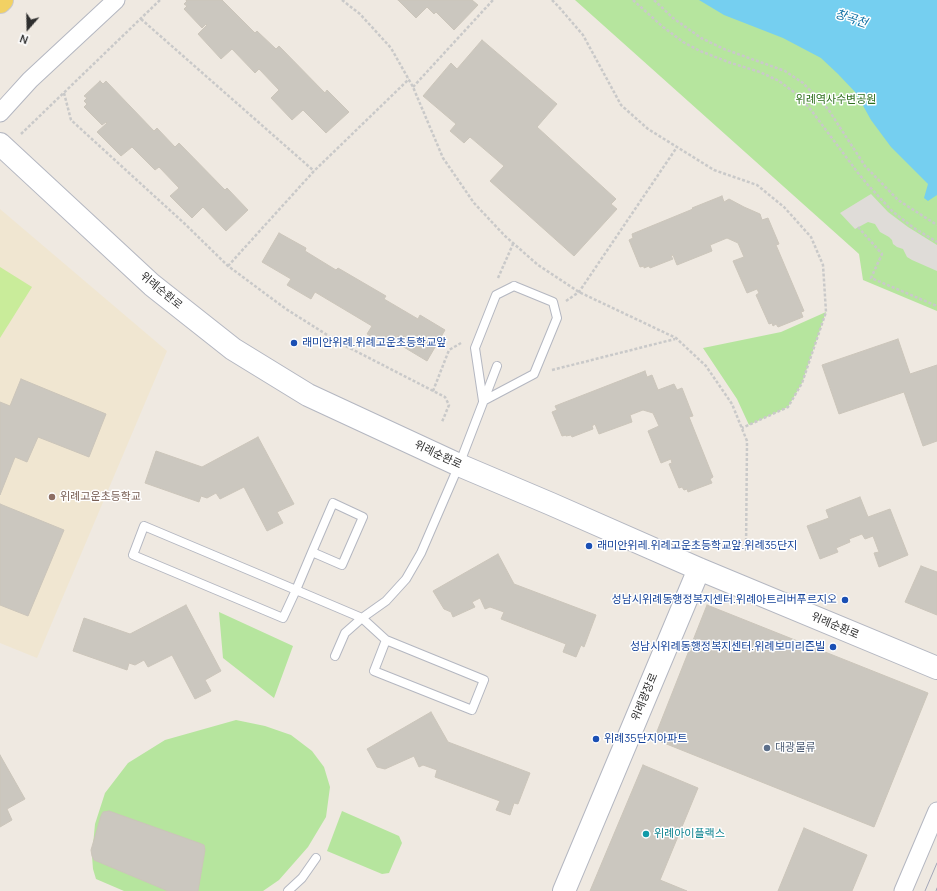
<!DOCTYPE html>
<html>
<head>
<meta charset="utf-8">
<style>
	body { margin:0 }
	#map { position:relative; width:937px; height:891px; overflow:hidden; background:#efe9e1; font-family:Manrope,sans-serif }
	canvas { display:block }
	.north { position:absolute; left:8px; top:8px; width:40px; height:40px; -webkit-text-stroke:3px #fff; paint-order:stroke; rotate:200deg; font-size:11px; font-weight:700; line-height:16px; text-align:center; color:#2e2e2e }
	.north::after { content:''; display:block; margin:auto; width:14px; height:18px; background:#2e2e2e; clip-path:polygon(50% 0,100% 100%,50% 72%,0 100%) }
</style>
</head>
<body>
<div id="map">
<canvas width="937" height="891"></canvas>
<div class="north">N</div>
</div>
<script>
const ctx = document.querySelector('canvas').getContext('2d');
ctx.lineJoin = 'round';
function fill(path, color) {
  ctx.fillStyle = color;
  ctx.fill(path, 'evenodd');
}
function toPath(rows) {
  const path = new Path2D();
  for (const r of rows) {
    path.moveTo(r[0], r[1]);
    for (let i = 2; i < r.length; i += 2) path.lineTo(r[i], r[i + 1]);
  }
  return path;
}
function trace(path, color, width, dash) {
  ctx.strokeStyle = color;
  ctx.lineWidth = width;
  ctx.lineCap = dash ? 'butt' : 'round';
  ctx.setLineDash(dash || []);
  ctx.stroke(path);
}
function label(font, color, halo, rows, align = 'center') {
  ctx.font = font + ' Manrope,"Noto Sans KR",sans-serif';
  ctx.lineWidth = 3;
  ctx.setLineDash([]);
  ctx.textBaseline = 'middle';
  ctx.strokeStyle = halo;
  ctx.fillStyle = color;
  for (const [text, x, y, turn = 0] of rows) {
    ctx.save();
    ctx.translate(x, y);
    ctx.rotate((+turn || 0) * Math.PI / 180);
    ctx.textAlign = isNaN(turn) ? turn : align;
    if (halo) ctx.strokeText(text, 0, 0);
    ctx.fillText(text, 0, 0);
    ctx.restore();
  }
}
fill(toPath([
	[0,209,167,351,37,658,0,643]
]), '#f0e6d1');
fill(toPath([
	[575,0,937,0,937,311,863,280,859,254],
	[826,312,802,383,788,407,749,425,737,399,703,348,781,332],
	[219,612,293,646,274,698,223,658],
	[236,720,265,726,291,735,312,751,324,767,330,787,326,817,308,847,279,880,263,891,124,891,96,879,93,869,92,856,95,824,105,793,128,763,165,740],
	[342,811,399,836,402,843,389,873,382,874,327,851]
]), '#b6e59e');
fill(toPath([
	[0,267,32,287,0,338]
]), '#c9ec9a');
fill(toPath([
	[871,194,888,212,908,227,937,245,937,271,912,260,907,257,903,249,897,247,893,244,892,240,889,237,880,232,875,224,868,222,855,229,840,213]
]), '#dfdcd8');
fill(toPath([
	[699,0,937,0,937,195,928,201,924,198,928,184,891,147,871,120,856,93,838,74,821,58,783,38,724,15]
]), '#75cff0');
const building = toPath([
	[186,0,222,0,255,33,257,31,276,49,279,46,325,93,327,90,349,112,326,133,303,110,292,120,271,98,279,90,259,69,255,73,232,49,221,59,198,34,207,25,206,24,202,28,184,9,187,6,184,4,187,1,186,0],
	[398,0,472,0,478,5,454,30,436,12,434,14,427,7,416,18,398,0],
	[482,40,557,104,537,127,616,199,611,204,617,209,574,256,490,181,504,166,470,137,464,143,450,131,456,124,423,96,451,63,457,69,482,40],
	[100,81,103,84,106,81,154,131,157,128,175,147,179,143,225,190,227,188,248,210,226,231,203,207,192,218,170,196,179,188,159,167,155,170,132,147,121,156,97,132,107,123,106,122,102,125,84,107,87,104,84,101,87,98,84,96,100,81],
	[722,196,724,202,729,199,744,207,760,214,762,220,768,218,779,244,776,245,804,311,801,312,803,317,778,327,776,324,773,326,772,323,769,324,756,295,759,293,757,289,747,293,733,261,744,257,738,243,727,238,710,245,712,251,677,265,673,255,671,256,673,259,650,268,649,266,644,268,644,266,640,267,629,240,633,238,632,234,693,209,692,208,722,196],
	[279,233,306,248,305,251,336,270,338,268,386,296,384,299,418,319,420,315,445,330,427,361,397,343,394,349,367,334,372,326,315,292,311,299,287,285,291,279,262,262,279,233],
	[898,339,910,374,937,365,937,441,923,446,904,392,839,414,822,365,898,339],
	[645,371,647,377,652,375,658,390,674,384,677,390,682,388,693,416,689,417,713,477,710,479,712,483,688,492,687,489,684,490,682,487,679,488,669,464,672,463,671,459,661,463,648,431,659,426,653,413,643,410,630,415,632,422,599,434,595,424,592,426,593,429,572,437,571,435,566,436,566,435,562,436,552,412,557,410,555,406,645,371],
	[21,379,106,414,89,457,38,437,27,462,15,457,0,495,0,402,10,406,21,379],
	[258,437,294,504,277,512,283,523,267,531,244,487,220,499,216,493,207,498,201,496,199,502,145,483,156,451,202,467,258,437],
	[860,497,868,517,890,509,908,555,879,567,874,553,879,552,873,536,865,539,862,534,849,539,850,542,836,548,838,552,820,559,807,526,829,518,826,510,860,497],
	[0,504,64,530,28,616,0,605,0,504],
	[498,554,514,584,596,615,584,647,581,645,576,657,563,652,566,644,501,619,504,612,490,607,485,609,480,598,472,602,475,607,453,617,451,612,444,609,433,591,498,554],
	[921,566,937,572,937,615,905,602,921,566],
	[186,605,221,671,205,680,211,691,195,699,172,655,148,667,144,660,135,665,129,663,127,670,73,651,84,618,130,634,186,605],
	[707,605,928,693,874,827,654,739,707,605],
	[431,712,448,742,530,773,518,804,514,803,510,815,496,810,500,801,435,777,437,770,423,765,419,767,414,756,385,769,377,767,367,749,431,712],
	[0,755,25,799,7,809,12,820,0,827,0,755],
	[643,765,698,788,660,880,687,891,590,891,643,765],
	[109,811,199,843,204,845,205,850,198,891,168,891,94,860,92,856,91,850,101,816,103,812,109,811],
	[804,828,867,855,852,891,778,891,804,828]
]);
fill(building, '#cbc7bf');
trace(building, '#cbc5ba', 1);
const lane = toPath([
	[514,286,553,302,557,318,534,374,483,401,475,348,496,295,514,286],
	[312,552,342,565,363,517,333,503,312,552,296,590,283,618,133,555,144,526,296,590,362,618,386,640,484,680,472,710,374,671,386,640],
	[335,656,345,633,362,618,386,601,406,579,421,553,459,465,497,366],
	[288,891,302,878,316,858]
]);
const street = toPath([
	[0,113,30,80,116,0],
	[903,891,937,811]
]);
const secondary = toPath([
	[0,144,152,285,233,349,308,395,459,465,551,504,699,569,937,668],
	[564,891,699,569]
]);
const primary = toPath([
	[0,2,2,0]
]);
trace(lane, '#b4b7c1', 10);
trace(street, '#b4b7c1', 19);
trace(secondary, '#b4b7c1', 24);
trace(primary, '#c9c9c9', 24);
trace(toPath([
	[342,0,360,14,391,48,413,87,443,158,474,203,505,236,538,265,579,292,676,338,706,366,732,404,747,441,746,552],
	[552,0,558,6,583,35,621,105,648,129,714,170,757,185,784,207,811,237,823,265,826,312,802,383,788,407,742,428],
	[633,0,663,27,683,42,700,51,731,63,760,72,779,81,798,95,811,110,858,173,868,185,893,212,914,228,937,242],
	[654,0,673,18,701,38,724,49,785,71,803,83,828,109,865,166,898,200,937,225],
	[141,19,314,171],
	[413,87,493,0],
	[64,93,71,120,185,224,228,266,286,309,340,343,445,397,449,405,442,422],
	[21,134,160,0],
	[858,227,882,254,871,278,937,306],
	[228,266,314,171,409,79],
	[498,278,513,244],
	[566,301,579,292,677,147],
	[552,370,675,339],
	[433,391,449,350,461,343]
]), '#c9c9c9', 2.5, [3, 2]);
trace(lane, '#fff', 8);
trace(street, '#fff', 17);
trace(secondary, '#fff', 22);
trace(primary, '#f2d163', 22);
trace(toPath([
	[925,891,937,863],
	[936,891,937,888]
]), '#a3a6b8', 1);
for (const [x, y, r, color] of [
	[294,343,4,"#1a4fb4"],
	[52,497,4,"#8d6e63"],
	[589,546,4,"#1a4fb4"],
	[845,600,4,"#1a4fb4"],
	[833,647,4,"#1a4fb4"],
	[596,739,4,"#1a4fb4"],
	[767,748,4,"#5c6f8a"],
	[646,834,4,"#0f9aa8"]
]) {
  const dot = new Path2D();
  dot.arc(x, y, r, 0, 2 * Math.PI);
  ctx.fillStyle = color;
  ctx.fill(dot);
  trace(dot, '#fff', 1.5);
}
label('11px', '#2c6e1b', '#fff', [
	["위례역사수변공원",836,100]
]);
label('11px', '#2e2e2e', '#fff', [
	["위례순환로",161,291,40],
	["위례순환로",438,455,25],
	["위례순환로",835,626,23],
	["위례광장로",645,697,-67]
]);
label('11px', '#164399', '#fff', [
	["래미안위례.위례고운초등학교앞",302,343],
	["래미안위레.위례고운초등학교앞.위례35단지",597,546],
	["성남시위례동행정복지센터.위례아트리버푸르지오",837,600,"right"],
	["성남시위례동행정복지센터.위례보미리즌빌",825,647,"right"],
	["위례35단지아파트",604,739]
], 'left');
label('11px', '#785e54', '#fff', [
	["위례고운초등학교",60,497]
], 'left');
label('11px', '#4e5e75', '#fff', [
	["대광물류",775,748]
], 'left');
label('11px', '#0d838f', '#fff', [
	["위례아이플랙스",654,834]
], 'left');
label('italic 12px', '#0d6fa3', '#fff', [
	["창곡천",851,19,18]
]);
</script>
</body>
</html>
